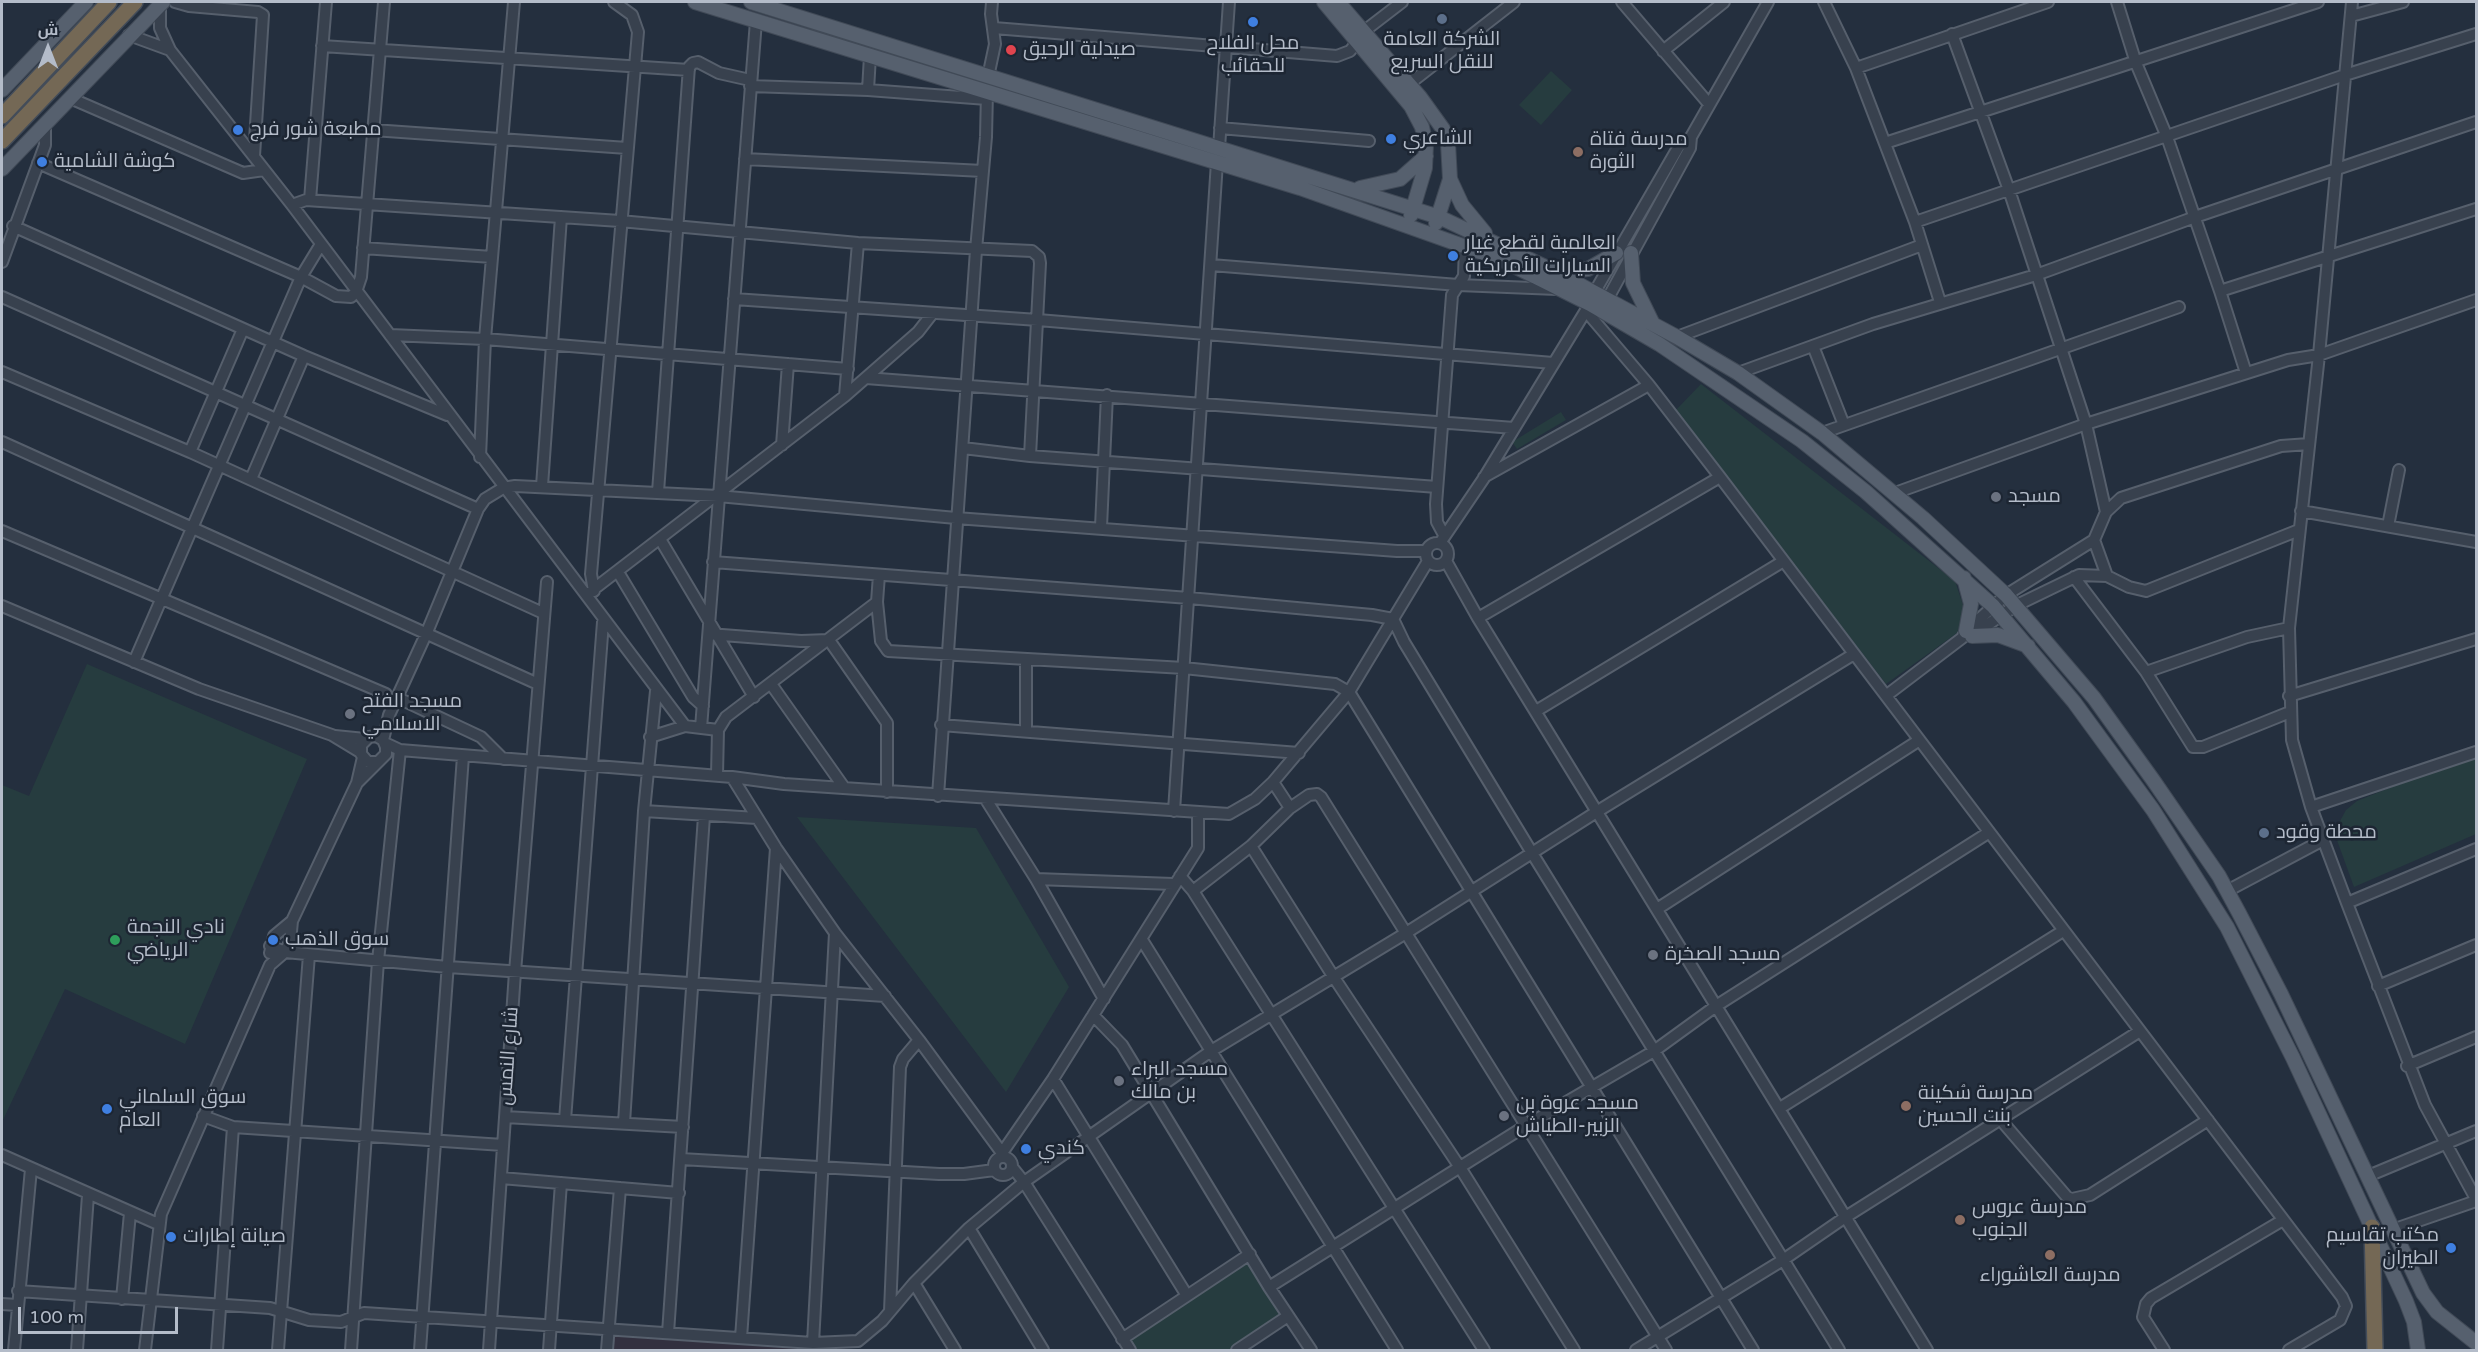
<!DOCTYPE html>
<html>
<head>
<meta charset="utf-8">
<style>
	body { margin:0 }
	#map { position:relative; width:2478px; height:1352px; overflow:hidden; background:#242f3e; font-family:"Varela Round",Cairo,sans-serif }
	canvas { display:block }
	.frame { position:absolute; inset:0; border:3px solid #b4bcc9; pointer-events:none }
	.north { position:absolute; left:18px; top:18px; width:60px; height:60px; -webkit-text-stroke:4px #1d2633; paint-order:stroke; rotate:0deg; font-size:16px; font-weight:700; line-height:24px; text-align:center; color:#b4bcc9 }
	.north::after { content:''; display:block; margin:auto; width:21px; height:27px; background:#b4bcc9; clip-path:polygon(50% 0,100% 100%,50% 72%,0 100%) }
	.scale { position:absolute; left:18px; top:1307px; width:160px; height:27px; box-sizing:border-box; border:3px solid #b4bcc9; border-top:0; padding-left:8px; font-size:18px; line-height:21px; white-space:nowrap; color:#b4bcc9; -webkit-text-stroke:4px #1d2633; paint-order:stroke }
</style>
</head>
<body>
<div id="map">
<canvas width="2478" height="1352"></canvas>
<div class="frame"></div>
<div class="north">ش</div>
<div class="scale">100 m</div>
</div>
<script>
const ctx = document.querySelector('canvas').getContext('2d');
ctx.lineJoin = 'round';
function fill(path, color) {
  ctx.fillStyle = color;
  ctx.fill(path, 'evenodd');
}
function toPath(rows) {
  const path = new Path2D();
  for (const r of rows) {
    if (r.length === 3) {
      path.moveTo(r[0] + r[2], r[1]);
      path.arc(r[0], r[1], r[2], 0, 2 * Math.PI);
      continue;
    }
    path.moveTo(r[0], r[1]);
    for (let i = 2; i < r.length; i += 2) path.lineTo(r[i], r[i + 1]);
  }
  return path;
}
function trace(path, color, width, dash) {
  ctx.strokeStyle = color;
  ctx.lineWidth = width;
  ctx.lineCap = dash ? 'butt' : 'round';
  ctx.setLineDash(dash || []);
  ctx.stroke(path);
}
function label(font, color, halo, rows, align = 'center') {
  ctx.font = font + ' "Varela Round",Cairo,sans-serif';
  ctx.lineWidth = 5;
  ctx.setLineDash([]);
  ctx.textBaseline = 'middle';
  ctx.strokeStyle = halo;
  ctx.fillStyle = color;
  for (const [text, x, y, turn = 0] of rows) {
    ctx.save();
    ctx.translate(x, y);
    ctx.rotate((+turn || 0) * Math.PI / 180);
    ctx.textAlign = isNaN(turn) ? turn : align;
    if (halo) ctx.strokeText(text, 0, 0);
    ctx.fillText(text, 0, 0);
    ctx.restore();
  }
}
fill(toPath([
	[614,1335,850,1349,851,1350,613,1350]
]), '#32303f');
fill(toPath([
	[1551,71,1572,90,1541,125,1519,105],
	[1701,384,1955,581,1965,611,1957,633,1886,684,1675,411],
	[1561,412,1566,420,1517,449,1512,442],
	[87,664,307,759,185,1044,65,989,2,1122,2,785,29,796],
	[2473,759,2476,759,2476,834,2354,887,2334,832,2346,810,2357,801,2404,782],
	[797,817,976,828,1069,987,1006,1092],
	[1249,1256,1287,1316,1237,1350,1131,1350,1123,1339]
]), '#263c3f');
const minor = toPath([
	[175,2,189,6,258,12,263,15,254,156],
	[1622,2,1709,104],
	[1824,2,1856,68,1915,222,1940,302],
	[2117,2,2136,63,2167,137,2220,291,2476,209],
	[160,4,160,28,170,50,292,205,685,726],
	[2351,16,2403,2],
	[994,28,1337,56,1350,51,1358,41],
	[1363,32,1402,2],
	[1952,34,2009,190,2086,424,2288,360,2319,355,2476,300],
	[129,35,170,50],
	[322,46,689,70],
	[1663,51,1724,2],
	[1856,68,2048,2],
	[988,77,995,44,991,14,992,2],
	[1409,84,1514,2],
	[750,86,868,90,987,99],
	[868,90,870,56],
	[70,98,243,173,264,170],
	[1220,128,1369,141],
	[373,130,627,148],
	[1885,143,2318,2],
	[1219,148,1229,2],
	[745,159,983,171],
	[38,163,301,277,336,296,351,297,356,292,361,277,384,2],
	[310,200,326,2],
	[292,205,306,200,620,221,858,243,1032,251,1039,257,1040,263,1030,456],
	[1915,222,2345,75,2476,34],
	[13,226,304,356,447,415],
	[363,248,492,257],
	[2,262,45,145,45,124],
	[1211,265,1458,285,1557,289],
	[2220,291,2246,373],
	[1594,293,1679,146,1691,137],
	[2,297,478,509],
	[734,299,1038,320,1553,363],
	[1607,300,1690,148,1691,137,1768,2],
	[1586,311,1649,385,1720,477,2342,1297,2346,1306,2340,1320,2289,1350],
	[390,335,485,339,848,369],
	[1677,337,1922,245],
	[1813,346,1844,425],
	[2,372,190,452,543,613],
	[1738,373,1873,324,2036,275,2195,217,2476,122],
	[866,378,1514,428],
	[845,396,858,243],
	[1822,433,2179,307],
	[2,442,538,684],
	[782,445,788,364],
	[963,448,1030,456,1437,487],
	[190,452,243,329],
	[480,457,485,339,514,2],
	[1484,477,1649,385],
	[251,479,304,356],
	[542,486,561,217],
	[658,492,689,67,693,63,698,62,719,73,750,80],
	[1895,493,2086,424,2106,512],
	[2301,511,2476,542],
	[2388,526,2399,470],
	[1101,527,1107,395],
	[2,531,386,694],
	[1444,535,1437,522,1436,504,1452,295,1464,276,1465,246],
	[660,539,754,697],
	[2094,540,2107,576],
	[1437,554,11],
	[1440,543,1484,478,1588,307],
	[1446,561,1478,618,1927,1350],
	[713,562,1189,598,1372,615,1393,619,1404,642,1532,853,1839,1350],
	[618,572,693,697,703,706],
	[879,575,877,602,881,641,888,651,1184,668,1335,684,1349,692,1753,1350],
	[2074,577,2146,672,2193,747,2203,747,2290,712],
	[594,591,591,574,638,32,632,15,614,2],
	[590,592,845,396,918,332,932,314],
	[2,606,199,689,332,735,360,752],
	[1478,618,1720,477],
	[709,634,801,641,829,640,887,723,887,792],
	[1971,636,2015,606,2079,575,2107,576,2129,587,2146,591,2299,530],
	[1026,659,1026,730],
	[134,662,301,277,321,244],
	[2146,672,2247,637,2289,628],
	[771,684,843,786],
	[1887,695,1962,638,1966,631,2006,595,2094,540,2106,512,2121,498,2281,446,2309,444],
	[2289,696,2476,639],
	[398,698,481,737,503,759],
	[1536,711,1782,562],
	[941,725,1299,753],
	[701,728,756,21],
	[718,730,726,717,877,602],
	[335,736,365,739],
	[650,737,685,726,718,730,717,775],
	[383,740,389,715,427,632,478,509,485,499,503,488,515,486,718,496,956,518,1397,551,1426,551],
	[385,743,400,750,732,777,784,784,1229,814,1255,799,1273,782,1349,692,1428,561],
	[732,777,776,848,835,933,919,1040,1002,1153,1001,1157],
	[1273,782,1290,808],
	[357,783,386,754,386,747,383,740,376,736,369,737,361,745,361,754,368,762,376,762],
	[938,796,976,250,986,137,987,92],
	[985,798,1036,879,1104,999],
	[2311,807,2476,752],
	[644,811,757,818],
	[1174,811,1217,162],
	[1251,846,1333,976,1461,1169,1574,1350],
	[2476,849,2347,903,2425,1105,2476,1199],
	[1180,876,1193,891,1484,1350],
	[1036,879,1173,884],
	[1193,891,1251,846,1290,808,1309,795,1317,794,1321,797,1666,1350],
	[2227,891,2323,840],
	[2347,903,2311,807,2292,740,2289,628,2319,355,2352,2],
	[1657,909,1918,741],
	[1142,940,1397,1350],
	[270,946,285,952,448,967,885,996],
	[270,953,274,936,292,921],
	[2378,986,2476,945],
	[1093,1015,1122,1045,1269,1287,1311,1350],
	[2407,1066,2476,1037],
	[1053,1079,1186,1294],
	[1780,1108,2063,931],
	[203,1116,233,1127,503,1145],
	[505,1117,683,1127],
	[2000,1119,2067,1197,2072,1199,2090,1195,2208,1120],
	[565,1120,603,622],
	[624,1123,644,811,656,691],
	[1002,1153,1053,1079,1198,848,1198,814],
	[2,1155,158,1224],
	[1003,1166,9],
	[681,1159,939,1174,964,1174,994,1170],
	[1012,1167,1024,1182,1130,1350],
	[2368,1176,2476,1131],
	[501,1178,679,1193],
	[969,1228,1043,1350],
	[2392,1230,2476,1201],
	[914,1283,955,1350],
	[1269,1287,1527,1125,1654,1051,1716,1006,1988,833],
	[18,1291,270,1308,309,1320,341,1322,364,1313,813,1343,858,1341,882,1321,914,1283,969,1228,1024,1182,1211,1051,1406,933,1598,811,1854,654],
	[122,1299,130,1213],
	[2,1304,17,1305],
	[890,1311,900,1067,903,1059,919,1040],
	[668,1333,704,816],
	[741,1338,776,848],
	[1122,1339,1250,1254],
	[813,1343,835,933],
	[14,1350,31,1169],
	[77,1350,88,1195],
	[145,1350,161,1214,270,965,285,952,290,942,292,921,357,783,363,757],
	[217,1350,233,1127],
	[278,1350,309,955],
	[351,1350,378,961,400,750],
	[420,1350,463,756],
	[489,1350,515,972,547,582],
	[549,1350,561,1183],
	[607,1350,620,1188],
	[1237,1350,1288,1316],
	[1636,1350,1783,1260,1844,1218,2140,1031],
	[2164,1350,2143,1317,2146,1304,2151,1298,2283,1220]
]);
const major = toPath([
	[695,2,1300,188,1500,259,1590,304,1659,344,1802,441,1866,492,1993,606,2074,702,2153,810,2227,927,2293,1058,2406,1301,2414,1322,2418,1350],
	[751,2,1439,217,1552,270,1677,337,1738,373,1822,433,1923,518,2006,595,2094,698,2153,780,2219,876,2239,913,2281,994,2423,1293,2437,1312,2476,1343],
	[1324,2,1411,106,1422,127,1426,145,1425,168,1411,215],
	[1338,2,1420,97,1443,129,1448,143,1450,179,1436,223],
	[2,90,86,2],
	[2,169,163,2],
	[1450,179,1462,205,1485,233],
	[1360,188,1400,179,1426,156],
	[1631,253,1633,283,1652,322],
	[1557,272,1588,269,1616,253],
	[1964,578,1971,604,1966,631],
	[1972,636,1998,635,2028,646]
]);
const highway = toPath([
	[2,116,109,2],
	[2,141,135,2],
	[2372,1227,2375,1350]
]);
trace(minor, '#565f6c', 14);
trace(major, '#414a57', 16);
trace(highway, '#434c59', 18);
trace(minor, '#38414e', 10);
trace(major, '#56606e', 14);
trace(highway, '#746855', 15);
for (const [x, y, r, color] of [
	[1442,19,6,"#5c6f8a"],
	[1253,22,6,"#3f7fe0"],
	[1011,50,6,"#e0444e"],
	[238,130,6,"#3f7fe0"],
	[1391,139,6,"#3f7fe0"],
	[1578,152,6,"#8d6e63"],
	[42,162,6,"#3f7fe0"],
	[1453,256,6,"#3f7fe0"],
	[1996,497,6,"#6b7280"],
	[350,714,6,"#6b7280"],
	[2264,833,6,"#5c6f8a"],
	[115,940,6,"#2e9e5b"],
	[273,940,6,"#3f7fe0"],
	[1653,955,6,"#6b7280"],
	[1119,1081,6,"#6b7280"],
	[1906,1106,6,"#8d6e63"],
	[107,1109,6,"#3f7fe0"],
	[1504,1116,6,"#6b7280"],
	[1026,1149,6,"#3f7fe0"],
	[1960,1220,6,"#8d6e63"],
	[171,1237,6,"#3f7fe0"],
	[2451,1248,6,"#3f7fe0"],
	[2050,1255,6,"#8d6e63"]
]) {
  const dot = new Path2D();
  dot.arc(x, y, r, 0, 2 * Math.PI);
  ctx.fillStyle = color;
  ctx.fill(dot);
  trace(dot, '#1d2633', 2);
}
label('20px', '#b4bcc9', '#1d2633', [
	["الشركة العامة",1442,40,"center"],
	["للنقل السريع",1442,63,"center"],
	["محل الفلاح",1253,44,"center"],
	["للحقائب",1253,67,"center"],
	["صيدلية الرحيق",1023,50],
	["مطبعة شور فرج",250,130],
	["الشاعري",1403,139],
	["مدرسة فتاة",1590,140],
	["الثورة",1590,163],
	["كوشة الشامية",54,162],
	["العالمية لقطع غيار",1465,244],
	["السيارات الأمريكية",1465,267],
	["مسجد",2008,497],
	["مسجد الفتح",362,702],
	["الاسلامي",362,725],
	["محطة وقود",2276,833],
	["نادي النجمة",127,928],
	["الرياضي",127,951],
	["سوق الذهب",285,940],
	["مسجد الصخرة",1665,955],
	["مسجد البراء",1131,1070],
	["بن مالك",1131,1093],
	["مدرسة سُكينة",1918,1094],
	["بنت الحسين",1918,1117],
	["سوق السلماني",119,1098],
	["العام",119,1121],
	["مسجد عروة بن",1516,1104],
	["الزبير-الطياش",1516,1127],
	["كندي",1038,1149],
	["مدرسة عروس",1972,1208],
	["الجنوب",1972,1231],
	["مكتب تقاسيم",2439,1236,"right"],
	["الطيران",2439,1259,"right"],
	["صيانة إطارات",183,1237],
	["مدرسة العاشوراء",2050,1276,"center"]
], 'left');
label('20px', '#b4bcc9', '#1d2633', [
	["شارع النمس",509,1056,-86]
]);
</script>
</body>
</html>
